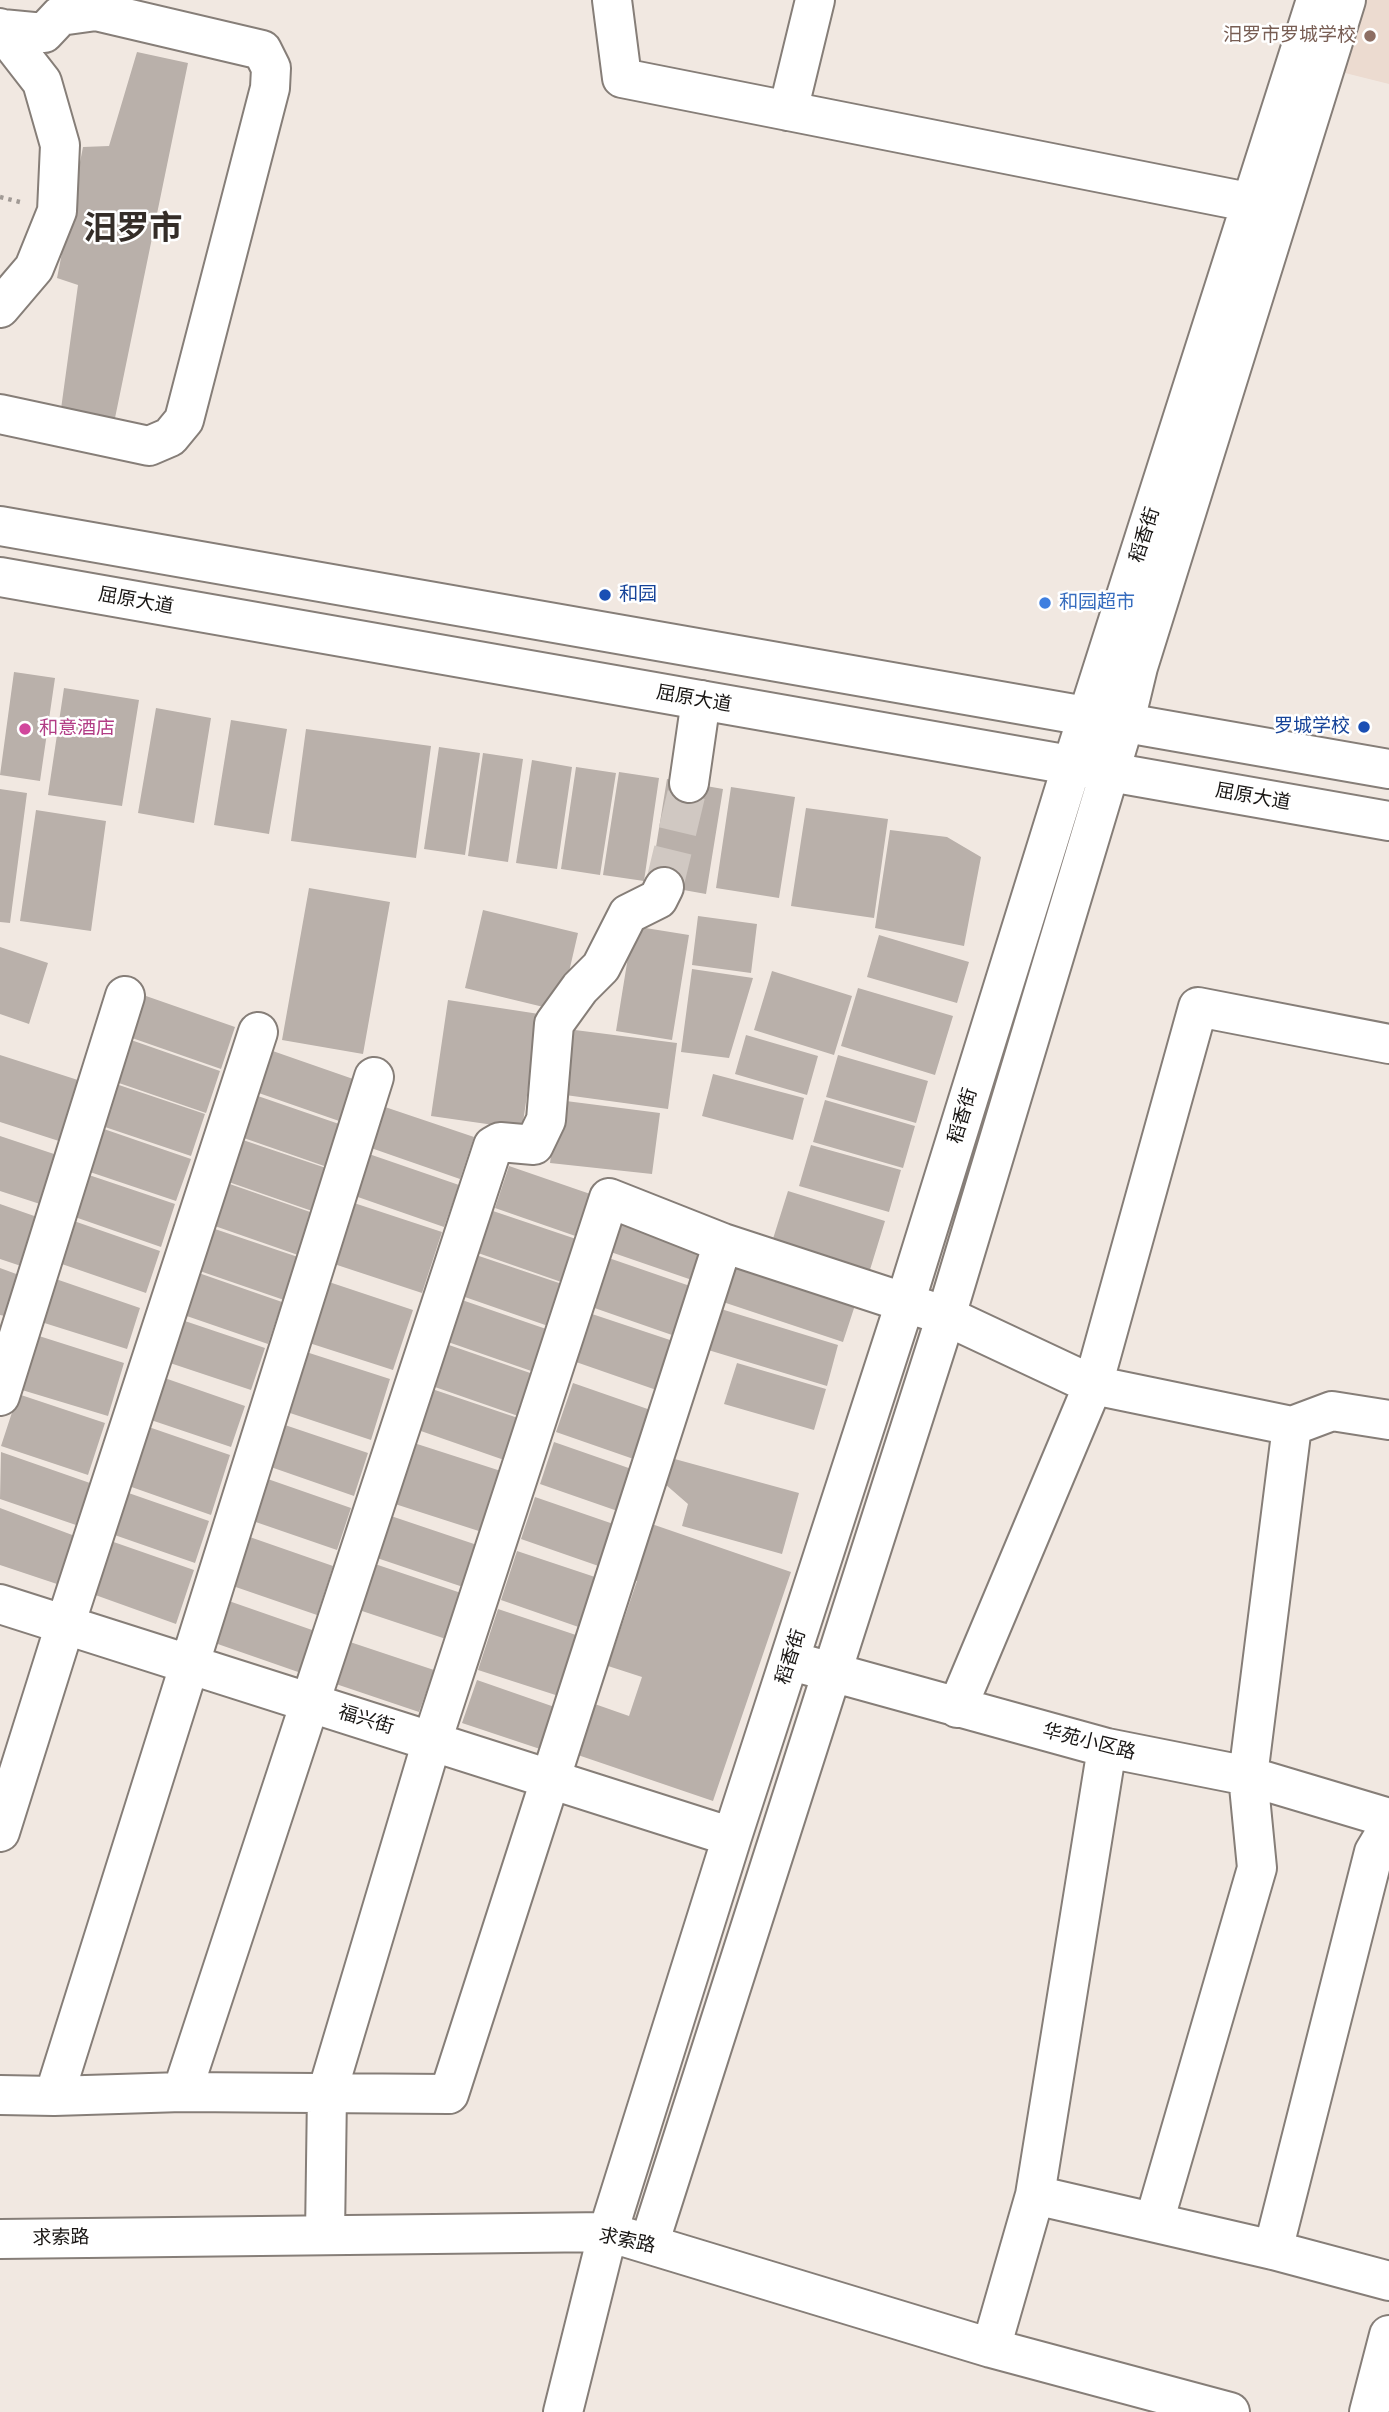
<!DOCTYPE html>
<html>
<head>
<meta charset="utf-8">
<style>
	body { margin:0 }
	canvas { display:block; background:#f1e8e1 }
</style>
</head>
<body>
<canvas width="1389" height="2412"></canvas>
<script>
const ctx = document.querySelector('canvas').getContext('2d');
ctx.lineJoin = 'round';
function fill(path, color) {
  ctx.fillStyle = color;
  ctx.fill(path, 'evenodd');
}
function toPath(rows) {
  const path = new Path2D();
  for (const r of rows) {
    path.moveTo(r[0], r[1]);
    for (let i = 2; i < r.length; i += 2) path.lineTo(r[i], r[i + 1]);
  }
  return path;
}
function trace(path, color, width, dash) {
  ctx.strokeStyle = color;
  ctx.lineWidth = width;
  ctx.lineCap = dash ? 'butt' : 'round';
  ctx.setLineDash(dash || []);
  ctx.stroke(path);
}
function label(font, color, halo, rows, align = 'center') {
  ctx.font = font + ' "IBM Plex Serif","Noto Sans SC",serif';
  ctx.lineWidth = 5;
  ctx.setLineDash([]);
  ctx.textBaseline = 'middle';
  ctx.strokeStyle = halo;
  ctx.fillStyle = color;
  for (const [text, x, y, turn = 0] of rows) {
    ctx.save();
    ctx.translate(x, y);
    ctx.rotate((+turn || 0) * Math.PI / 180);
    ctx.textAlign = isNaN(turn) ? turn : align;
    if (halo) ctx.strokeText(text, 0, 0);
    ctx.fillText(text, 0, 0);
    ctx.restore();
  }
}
fill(toPath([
	[1363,0,1389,0,1389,84,1341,72]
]), '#ecdbd0');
fill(toPath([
	[137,52,188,63,115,418,61,409,78,285,57,278,83,147,109,146],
	[14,672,55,678,40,781,0,775],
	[64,688,139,700,122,806,48,795],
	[156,708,211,718,194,823,138,813],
	[231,720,287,729,269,834,214,825],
	[306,729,431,746,416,858,291,841],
	[439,747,480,753,465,855,424,849],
	[483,753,523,759,508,862,468,856],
	[532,760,572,767,557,869,516,863],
	[576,767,616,773,600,875,561,869],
	[619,772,659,778,644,881,603,875],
	[667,779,723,789,706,894,650,884],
	[731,787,795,797,779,898,716,888],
	[0,789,27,793,10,923,0,922],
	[806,808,888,819,874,918,791,906],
	[36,810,106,821,91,931,20,921],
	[890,830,947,837,981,857,964,946,875,928],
	[309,888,390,902,363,1054,282,1040],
	[483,910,578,933,560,1011,465,988],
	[698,916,757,924,751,973,692,965],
	[633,926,689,935,672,1040,616,1031],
	[879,935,969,962,957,1003,867,977],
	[0,947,48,963,29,1024,0,1014],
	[692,969,753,978,729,1058,681,1052],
	[772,971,852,996,834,1055,754,1030],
	[858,988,953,1016,935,1075,841,1046],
	[146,996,235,1027,221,1069,132,1038],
	[448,1000,539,1014,522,1129,431,1116],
	[567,1029,677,1043,668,1109,558,1094],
	[746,1035,818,1056,807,1095,735,1074],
	[131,1040,220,1071,206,1113,116,1082],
	[267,1049,356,1080,342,1122,253,1091],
	[0,1055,81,1081,62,1142,0,1122],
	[838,1055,928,1081,916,1123,826,1097],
	[713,1074,804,1098,793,1140,702,1116],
	[116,1084,205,1114,191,1156,102,1126],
	[252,1094,342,1125,327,1167,238,1136],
	[558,1100,660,1113,652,1174,550,1163],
	[825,1100,915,1126,903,1168,813,1142],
	[385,1107,474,1137,460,1179,371,1148],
	[101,1128,191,1159,176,1201,87,1171],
	[0,1136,57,1155,40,1204,0,1191],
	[237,1138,326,1168,312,1211,223,1180],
	[811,1145,901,1170,889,1212,799,1186],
	[369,1154,459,1185,444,1227,355,1196],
	[509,1166,599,1197,584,1239,495,1208],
	[86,1174,175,1204,161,1247,72,1216],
	[224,1182,313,1213,298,1255,209,1224],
	[788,1191,885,1221,869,1273,772,1242],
	[351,1202,442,1232,422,1293,331,1263],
	[0,1204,40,1218,24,1267,0,1259],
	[617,1207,706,1238,692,1280,602,1249],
	[493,1211,582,1241,567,1284,478,1253],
	[71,1220,160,1251,146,1293,56,1262],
	[209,1227,298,1257,284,1300,194,1269],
	[725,1254,857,1299,843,1342,711,1298],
	[476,1255,565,1285,551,1327,462,1296],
	[600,1255,690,1286,672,1335,583,1304],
	[0,1268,19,1275,5,1316,0,1315],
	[193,1271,282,1302,268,1344,178,1313],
	[50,1277,140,1308,127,1349,38,1321],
	[323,1280,413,1310,393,1370,303,1341],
	[462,1300,552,1331,537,1373,448,1342],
	[708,1305,838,1345,827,1386,695,1346],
	[592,1314,682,1344,665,1393,576,1362],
	[176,1318,265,1348,251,1390,161,1360],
	[39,1336,124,1363,108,1416,22,1390],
	[446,1344,536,1375,521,1417,432,1386],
	[300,1350,390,1379,371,1440,281,1410],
	[737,1363,826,1389,814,1430,724,1404],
	[156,1375,245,1406,231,1447,142,1417],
	[573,1383,662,1414,645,1463,556,1432],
	[432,1389,521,1419,507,1461,418,1430],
	[18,1394,105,1423,88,1475,1,1446],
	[279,1423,368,1453,354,1496,265,1465],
	[140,1424,230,1455,211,1515,123,1484],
	[554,1442,643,1473,629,1515,540,1484],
	[414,1443,504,1472,485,1533,395,1504],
	[1,1452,90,1483,76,1525,0,1499],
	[671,1458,799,1493,782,1554,682,1526,688,1504,665,1484],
	[262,1477,351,1508,337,1550,247,1519],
	[120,1490,209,1521,195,1563,106,1532],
	[535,1497,625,1528,610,1570,521,1539],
	[0,1508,75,1536,60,1585,0,1565],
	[391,1516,480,1546,466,1588,377,1558],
	[643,1521,791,1572,713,1801,572,1753,589,1702,629,1716,642,1677,608,1666,637,1581,625,1576],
	[244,1535,333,1566,317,1615,227,1584],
	[105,1539,194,1570,176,1624,87,1592],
	[517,1551,607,1581,590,1631,501,1600],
	[375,1564,464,1594,449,1640,359,1610],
	[226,1600,315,1631,301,1673,212,1642],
	[498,1609,588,1639,568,1699,478,1670],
	[344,1640,434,1670,419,1712,330,1682],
	[477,1680,566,1711,552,1753,462,1723]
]), '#b9b0aa');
trace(toPath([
	[664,887,689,783]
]), '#d0c8c2', 38, [38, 19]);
const minor = toPath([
	[612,0,622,78,1253,203],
	[0,28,42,82,60,145,57,211,34,268,0,308],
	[788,111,815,0],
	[0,414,149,446,170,437,184,420,270,88,271,68,262,50,96,11,60,16,44,33,2,29],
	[689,783,701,700],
	[0,1396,125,996],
	[0,1604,732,1837],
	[806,1665,1107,1748,1248,1776,1389,1818],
	[957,1708,1093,1385,1198,1007,1389,1044],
	[0,1832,65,1625,258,1032],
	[182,2092,493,1146,500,1142,534,1145,546,1120,554,1024,580,988,601,967,628,914,658,899,664,887],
	[0,2095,54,2096,182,2092,449,2094,723,1243],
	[54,2096,374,1077],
	[1035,2195,1273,2250,1389,2281],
	[1154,2222,1257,1868,1248,1776,1292,1426],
	[325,2235,327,2093,432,1741,609,1198,723,1243,946,1316,1093,1385,1292,1426,1332,1411,1389,1420],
	[0,2239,608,2232,991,2348,1230,2412],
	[649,2244,946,1316,1125,721,1138,667,1346,0],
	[1273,2250,1374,1852,1389,1827],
	[991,2348,1035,2195,1107,1748],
	[563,2412,608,2232,732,1837,905,1303,1072,765,1316,0],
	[1369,2412,1389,2335]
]);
const major = toPath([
	[0,526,1389,769],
	[0,577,1389,821]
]);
trace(minor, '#867e78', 42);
trace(major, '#867e78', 42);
trace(toPath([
	[0,197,20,202]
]), '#a19a95', 4.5, [3.5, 5]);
trace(minor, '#fff', 38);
trace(major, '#fff', 38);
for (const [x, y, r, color] of [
	[1370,36,7,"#8d6e63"],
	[605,595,7,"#1a4fb4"],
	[1045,603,7,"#3f7fe0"],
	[1364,727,7,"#1a4fb4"],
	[25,729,7,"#d1479c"]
]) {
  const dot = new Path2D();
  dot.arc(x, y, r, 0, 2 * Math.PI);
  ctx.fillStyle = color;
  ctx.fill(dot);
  trace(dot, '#fff', 2.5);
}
label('19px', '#785e54', '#fff', [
	["汨罗市罗城学校",1356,36]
], 'right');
label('19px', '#181513', '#fff', [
	["稻香街",1145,535,-72],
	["屈原大道",136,601,10],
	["屈原大道",694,699,10],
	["屈原大道",1253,797,10],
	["稻香街",963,1116,-73],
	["稻香街",791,1657,-72],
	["福兴街",366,1720,17],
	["华苑小区路",1089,1742,14],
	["求索路",61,2238,-1],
	["求索路",627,2241,12]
]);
label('19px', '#164399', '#fff', [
	["和园",619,595],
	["罗城学校",1350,727,"right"]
], 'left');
label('19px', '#366cbe', '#fff', [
	["和园超市",1059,603]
], 'left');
label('19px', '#b23c85', '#fff', [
	["和意酒店",39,729]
], 'left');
label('bold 33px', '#342d28', '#fff', [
	["汨罗市",133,229]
]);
</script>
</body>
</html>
